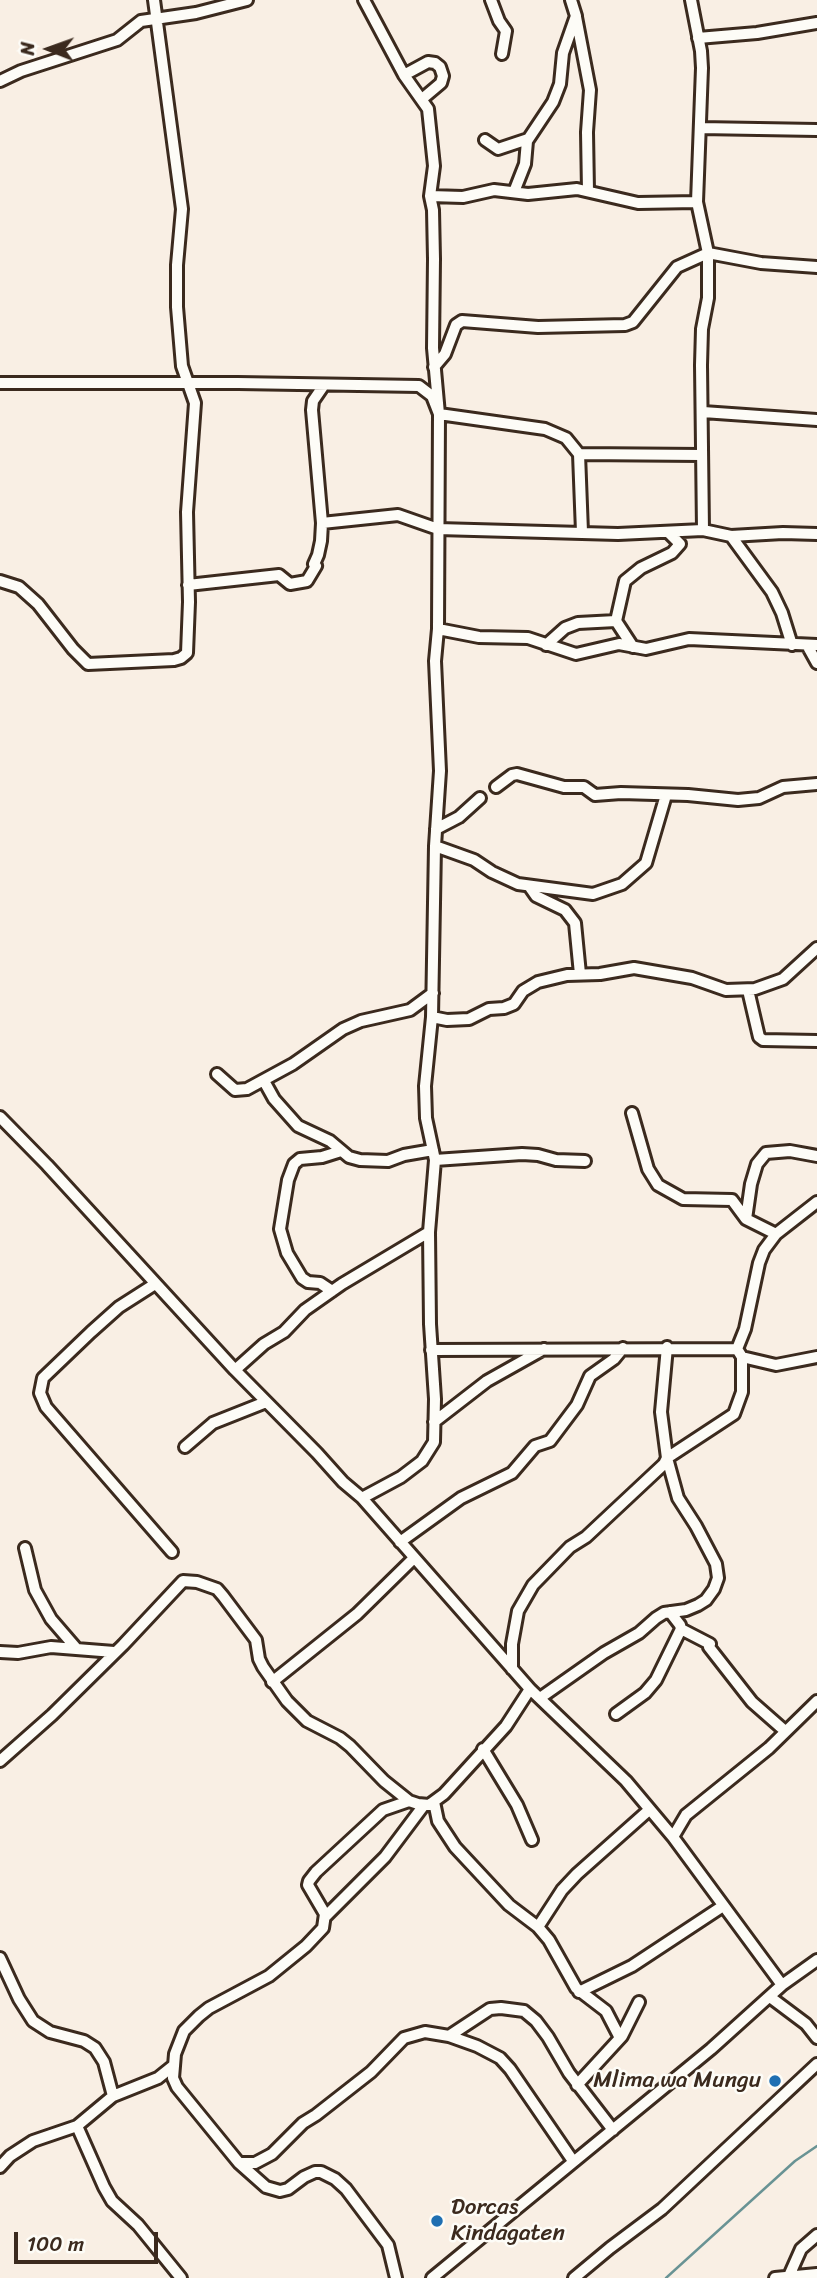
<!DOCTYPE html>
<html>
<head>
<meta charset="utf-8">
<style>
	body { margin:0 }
	#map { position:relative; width:817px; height:2278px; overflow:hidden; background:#f9efe4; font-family:Sriracha,sans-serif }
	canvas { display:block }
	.north { position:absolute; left:14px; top:14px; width:70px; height:70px; -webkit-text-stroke:5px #fdfcf7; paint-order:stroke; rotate:271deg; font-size:19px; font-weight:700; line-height:28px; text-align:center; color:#3b2a1e }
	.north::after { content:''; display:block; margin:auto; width:24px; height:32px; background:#3b2a1e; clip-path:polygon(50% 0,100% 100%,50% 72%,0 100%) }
	.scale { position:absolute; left:14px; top:2232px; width:144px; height:32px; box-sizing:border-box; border:4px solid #3b2a1e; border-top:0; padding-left:9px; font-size:21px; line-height:24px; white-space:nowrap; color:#3b2a1e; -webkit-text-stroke:5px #fdfcf7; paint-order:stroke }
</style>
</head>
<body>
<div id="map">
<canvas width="817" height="2278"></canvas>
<div class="north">N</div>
<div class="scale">100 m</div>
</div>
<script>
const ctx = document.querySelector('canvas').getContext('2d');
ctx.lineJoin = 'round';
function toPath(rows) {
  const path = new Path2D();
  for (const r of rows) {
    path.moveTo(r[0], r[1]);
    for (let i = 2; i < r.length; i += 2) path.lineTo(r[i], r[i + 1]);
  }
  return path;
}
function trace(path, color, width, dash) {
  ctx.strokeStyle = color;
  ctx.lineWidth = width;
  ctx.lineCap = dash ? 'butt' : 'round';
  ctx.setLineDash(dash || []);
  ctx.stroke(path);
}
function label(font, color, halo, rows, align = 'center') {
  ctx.font = font + ' Sriracha,sans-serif';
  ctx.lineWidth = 5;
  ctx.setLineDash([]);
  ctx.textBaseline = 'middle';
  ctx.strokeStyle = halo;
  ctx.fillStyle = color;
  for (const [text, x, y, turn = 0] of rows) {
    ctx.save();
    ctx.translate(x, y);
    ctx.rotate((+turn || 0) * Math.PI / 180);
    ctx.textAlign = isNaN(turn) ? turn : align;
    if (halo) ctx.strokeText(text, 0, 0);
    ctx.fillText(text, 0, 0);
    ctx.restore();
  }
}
trace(toPath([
	[666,2278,795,2161,817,2146]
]), '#699394', 2.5);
const street = toPath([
	[491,0,499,21,506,31,502,54],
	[691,0,701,51,702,68,697,202,708,253,708,298,702,329,701,365,703,530],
	[576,17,590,90,587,132,588,191],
	[698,38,757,33,817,23],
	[404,75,428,62,435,63,440,67,443,76,441,83,422,99],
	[0,81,21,71,117,40,141,21,196,13,247,0],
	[700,128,817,130],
	[485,140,498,149,528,139],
	[514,192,525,164,527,141,553,102,560,84,563,53,576,16,571,0],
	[430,196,463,197,494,190,528,194,577,189,638,203,697,202],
	[434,367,445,354,456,325,462,321,538,327,625,325,633,322,677,267,708,253,761,263,817,267],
	[0,383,238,383,419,386,432,396,439,414,545,429,566,438,579,454,582,532],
	[703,412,817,420],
	[579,454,701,455],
	[322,523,398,515,438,529,618,534,703,530,731,536,783,533,817,534],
	[731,536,772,592,782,613,792,645],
	[0,581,19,587,38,604,73,649,88,664,174,660,181,658,187,653,189,602,187,512,195,403,182,366,177,307,177,265,182,209,154,0],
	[188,585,279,575,290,584,307,581,316,566,314,564,318,555,321,541,322,523,312,410,313,401,324,385],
	[616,621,633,647],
	[438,629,479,637,528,638,576,654,619,644,646,649,689,639,817,645],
	[546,645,565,628,578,623,616,621,625,581,641,568,672,553,680,544,668,532],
	[807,645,817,663],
	[496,787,512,775,517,774,564,787,584,787,595,795,621,793,688,795,738,800,759,798,783,787,817,784],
	[436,829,459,817,480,798],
	[435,846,474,860,492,872,518,884,593,894,622,884,646,863,666,795],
	[529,886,536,896,565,910,575,923,580,974],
	[748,990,759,1037,763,1040,817,1041],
	[432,1017,447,1020,469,1019,489,1009,504,1008,514,1004,523,991,538,982,567,975,600,974,634,968,692,978,726,990,755,989,783,979,817,948],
	[217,1074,235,1090,247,1089,293,1064,343,1029,361,1021,410,1010,433,993],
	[264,1081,274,1099,298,1126,330,1141,349,1157,360,1160,388,1161,404,1155,433,1150],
	[632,1113,648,1169,658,1185,683,1199,732,1200,746,1219,776,1234],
	[0,1117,47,1165,235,1370,317,1453,343,1482,362,1498,401,1477,422,1461,434,1442,435,1399,430,1324,429,1232,435,1160,426,1118,425,1086,432,1017,435,846,440,771,435,661,438,629,439,414,433,348,434,259,433,210,430,196,434,166,428,109,404,75,364,0],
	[435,1160,522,1154,538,1155,556,1160,585,1161],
	[746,1219,751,1184,757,1164,766,1153,790,1151,817,1156],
	[155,1284,119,1307,91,1332,43,1378,40,1393,46,1407,172,1552],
	[332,1291,320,1283,308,1282,302,1278,287,1253,280,1229,288,1180,294,1164,300,1159,322,1157,341,1151],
	[737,1349,745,1329,759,1263,764,1250,776,1234,817,1202],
	[431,1350,737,1349,742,1357,776,1365,817,1357],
	[235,1370,264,1344,284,1332,305,1310,342,1284,429,1232],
	[434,1422,487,1381,544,1349],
	[185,1447,213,1423,266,1402],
	[362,1498,530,1689,626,1781,673,1837,782,1985],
	[400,1542,461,1498,512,1473,535,1446,550,1441,577,1405,590,1376,614,1359,623,1348],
	[25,1548,35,1590,51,1619,76,1648],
	[681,1629,710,1644,709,1647,752,1702,785,1731],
	[0,1652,18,1653,51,1647,114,1652],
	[512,1669,512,1644,518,1611,533,1585,570,1547,586,1537,664,1464,667,1458,661,1412,667,1347],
	[272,1682,357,1614,414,1558],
	[540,1698,604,1653,639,1633,656,1618,664,1613,686,1610,698,1605,706,1600,714,1589,718,1578,716,1564,696,1526,678,1498,667,1458,734,1414,742,1392,742,1357],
	[616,1714,645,1693,656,1680,681,1629,680,1625,670,1612],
	[483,1749,517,1805,532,1840],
	[0,1761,52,1715,123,1645,183,1581,197,1582,217,1589,223,1596,256,1640,259,1659,263,1667,287,1701,307,1721,340,1738,350,1746,384,1781,409,1801],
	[434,1802,438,1821,455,1847,509,1905,538,1927,549,1940,576,1988,606,2011,620,2038],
	[673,1837,686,1815,769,1748,817,1701],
	[325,1917,385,1857,424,1805],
	[538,1927,562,1890,577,1874,649,1810],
	[0,1958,19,1999,33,2021,50,2032,84,2041,95,2048,104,2062,113,2096],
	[579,1992,632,1966,723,1906],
	[770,1997,806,2024,817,2038],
	[449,2036,490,2009,501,2008,524,2011,536,2021,548,2037,569,2073,613,2130],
	[577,2085,622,2036,639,2002],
	[77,2126,104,2187,112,2201,138,2225,181,2278],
	[239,2163,255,2163,272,2154,303,2123,316,2115,371,2072,404,2038,425,2032,449,2036,477,2046,500,2058,510,2069,573,2161],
	[0,2167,10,2156,33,2141,77,2126,113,2096,158,2078,173,2066],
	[789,2276,801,2249,817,2235],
	[396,2278,388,2245,346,2189,335,2179,321,2172,315,2172,304,2177,288,2189,280,2191,266,2187,239,2163,177,2087,173,2078,175,2054,184,2031,199,2016,209,2008,269,1976,306,1946,323,1928,325,1914,308,1885,309,1881,316,1872,383,1810,409,1801,418,1804,429,1805,444,1794,506,1726,530,1689],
	[432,2278,711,2049,782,1985,817,1960],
	[574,2278,610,2248,662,2209,817,2064],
	[775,2278,817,2274]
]);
trace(street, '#3b2a1e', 16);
trace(street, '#fdfcf7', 10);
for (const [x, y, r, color] of [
	[775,2081,7,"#1f6fb2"],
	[437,2221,7,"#1f6fb2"]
]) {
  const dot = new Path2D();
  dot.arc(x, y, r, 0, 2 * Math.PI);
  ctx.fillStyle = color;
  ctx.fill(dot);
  trace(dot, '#fdfcf7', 2.5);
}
label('23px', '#3b2a1e', '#fdfcf7', [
	["Mlima wa Mungu",761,2081],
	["Dorcas",451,2208,"left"],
	["Kindagaten",451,2234,"left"]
], 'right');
</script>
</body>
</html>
